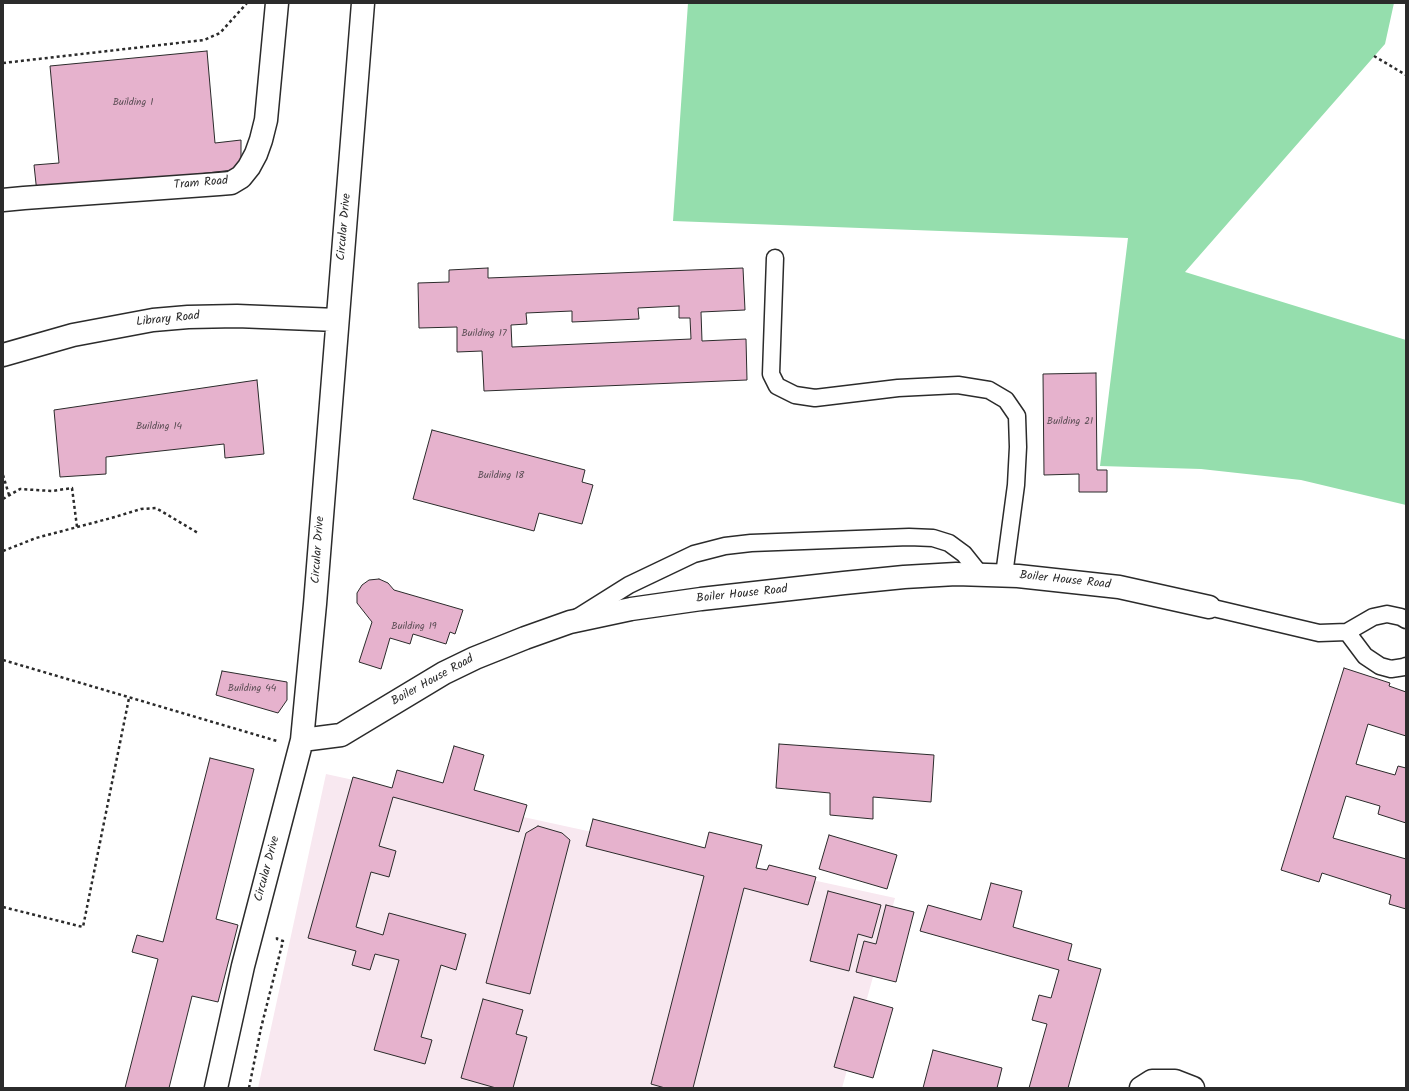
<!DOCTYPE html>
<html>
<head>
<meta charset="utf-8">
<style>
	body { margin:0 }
	#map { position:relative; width:1409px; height:1091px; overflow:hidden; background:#fff; font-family:Kalam,sans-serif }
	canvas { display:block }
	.frame { position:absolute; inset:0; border:4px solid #2b2b2b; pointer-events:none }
</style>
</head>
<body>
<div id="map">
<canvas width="1409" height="1091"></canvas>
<div class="frame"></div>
</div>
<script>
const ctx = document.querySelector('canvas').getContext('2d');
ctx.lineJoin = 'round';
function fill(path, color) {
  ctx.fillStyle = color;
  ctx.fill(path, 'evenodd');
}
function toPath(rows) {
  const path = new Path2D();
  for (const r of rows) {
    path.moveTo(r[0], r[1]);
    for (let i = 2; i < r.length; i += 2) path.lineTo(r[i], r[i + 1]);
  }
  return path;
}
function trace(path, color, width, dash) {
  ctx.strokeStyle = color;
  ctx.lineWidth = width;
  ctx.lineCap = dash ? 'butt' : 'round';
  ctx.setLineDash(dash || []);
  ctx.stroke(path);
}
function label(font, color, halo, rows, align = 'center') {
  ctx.font = font + ' Kalam,sans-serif';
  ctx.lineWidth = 3;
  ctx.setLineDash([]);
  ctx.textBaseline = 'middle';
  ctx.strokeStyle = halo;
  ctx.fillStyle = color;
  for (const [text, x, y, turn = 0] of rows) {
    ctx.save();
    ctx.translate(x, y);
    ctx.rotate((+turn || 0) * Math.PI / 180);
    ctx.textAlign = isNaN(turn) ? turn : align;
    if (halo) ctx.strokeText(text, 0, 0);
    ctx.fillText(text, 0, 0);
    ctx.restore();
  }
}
fill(toPath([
	[326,774,895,898,842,1088,258,1088]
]), '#f8e8f0');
fill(toPath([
	[688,3,1394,3,1385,44,1185,272,1406,340,1406,505,1301,480,1201,469,1100,466,1128,238,673,221]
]), '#95dead');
const building = toPath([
	[207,51,215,143,241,140,241,169,37,193,34,165,59,163,50,66,207,51],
	[488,268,488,278,743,268,745,310,701,312,702,341,746,339,747,380,484,391,482,351,457,352,457,327,419,328,418,283,449,282,449,270,488,268],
	[679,306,679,318,690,318,691,339,512,347,511,325,527,324,526,313,572,311,572,322,639,319,638,308,679,306],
	[1096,373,1097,470,1107,470,1107,492,1079,492,1079,474,1044,475,1043,374,1096,373],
	[257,380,264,454,225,458,224,444,106,457,106,474,60,477,54,410,257,380],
	[432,430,585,470,582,482,593,485,582,524,539,513,534,531,413,499,432,430],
	[379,579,388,583,394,590,463,610,455,634,450,632,446,644,413,634,410,644,390,638,381,669,359,662,372,622,357,603,357,593,362,585,369,580,379,579],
	[1344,668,1390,683,1389,686,1406,692,1406,736,1368,724,1356,764,1395,775,1398,766,1406,768,1406,823,1378,814,1380,806,1346,796,1333,838,1406,859,1406,909,1389,904,1391,895,1322,873,1319,882,1281,870,1344,668],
	[222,671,287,682,287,700,278,713,216,695,222,671],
	[779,744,934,755,931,802,873,797,873,819,830,815,830,793,776,788,779,744],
	[454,746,484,755,474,790,527,805,519,832,393,797,379,846,396,851,389,877,371,872,356,927,383,935,389,913,466,934,456,970,441,965,421,1037,432,1040,425,1064,374,1050,399,960,375,954,370,970,352,965,356,951,308,938,353,777,392,788,397,770,443,783,454,746],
	[210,758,254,769,216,919,238,925,218,1002,192,996,169,1088,125,1088,158,959,132,952,137,935,163,942,210,758],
	[593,819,705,848,709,832,762,845,756,868,767,870,769,865,816,877,808,905,744,888,693,1088,665,1088,651,1084,704,876,586,846,593,819],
	[538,826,562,833,570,840,530,994,486,983,526,833,538,826],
	[829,835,897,855,887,889,819,869,829,835],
	[991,883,1022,891,1013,927,1072,944,1068,960,1101,969,1068,1088,1029,1088,1047,1024,1032,1020,1039,995,1051,998,1059,970,920,931,928,905,981,920,991,883],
	[828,891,881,905,872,938,858,934,849,971,810,961,828,891],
	[886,905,914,912,896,982,856,972,864,941,876,944,886,905],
	[854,997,893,1008,873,1078,834,1067,854,997],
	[483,999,523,1010,516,1034,527,1037,513,1088,496,1088,461,1078,483,999],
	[933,1050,1002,1068,997,1088,923,1088,933,1050]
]);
fill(building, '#e6b2cd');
trace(building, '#2b2b2b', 1);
const lane = toPath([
	[775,258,771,374,777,386,795,395,815,398,898,388,958,385,989,390,1006,400,1017,416,1018,447,1016,485,1004,575],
	[1209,607,1319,633,1347,632,1373,617,1387,614,1401,617,1406,620],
	[578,617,629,585,694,554,725,546,751,543,909,537,933,538,949,543,964,554,980,574],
	[1347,632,1365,656,1380,666,1391,669,1404,667,1406,666]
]);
const street = toPath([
	[3,200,24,198,219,184,231,183,241,177,249,167,256,154,261,140,266,120,277,3],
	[3,355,73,335,153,320,188,317,237,316,337,320],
	[302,740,341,735,444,673,475,658,525,638,570,622,631,609,701,599,844,583,904,577,956,574,1018,576,1119,587,1209,607],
	[216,1088,243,966,302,740,315,604,363,3],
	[1141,1088,1152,1081,1175,1081,1193,1088]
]);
trace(lane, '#2b2b2b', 19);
trace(street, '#2b2b2b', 25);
trace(toPath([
	[1374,56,1406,75],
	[3,63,204,40,220,33,247,3],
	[3,475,9,495],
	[3,499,20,489,52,491,72,488,77,527],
	[3,551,36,538,115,517,141,509,156,508,198,533],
	[3,660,277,741],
	[3,907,83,927,129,698],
	[249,1088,261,1028,283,941,277,939,277,937]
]), '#2b2b2b', 2.5, [3, 3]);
trace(lane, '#fff', 16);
trace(street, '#fff', 22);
label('10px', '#5a4d54', null, [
	["Building 1",133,103],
	["Building 17",484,334],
	["Building 21",1070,422],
	["Building 14",159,427],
	["Building 18",501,476],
	["Building 19",414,627],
	["Building 44",252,689]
]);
label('12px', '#2b2b2b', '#fff', [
	["Tram Road",201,184,-5],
	["Circular Drive",345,227,-85],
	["Library Road",168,320,-6],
	["Circular Drive",319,550,-86],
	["Boiler House Road",1065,581,6],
	["Boiler House Road",742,595,-6],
	["Boiler House Road",433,681,-29],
	["Circular Drive",268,869,-75]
]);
</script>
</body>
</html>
